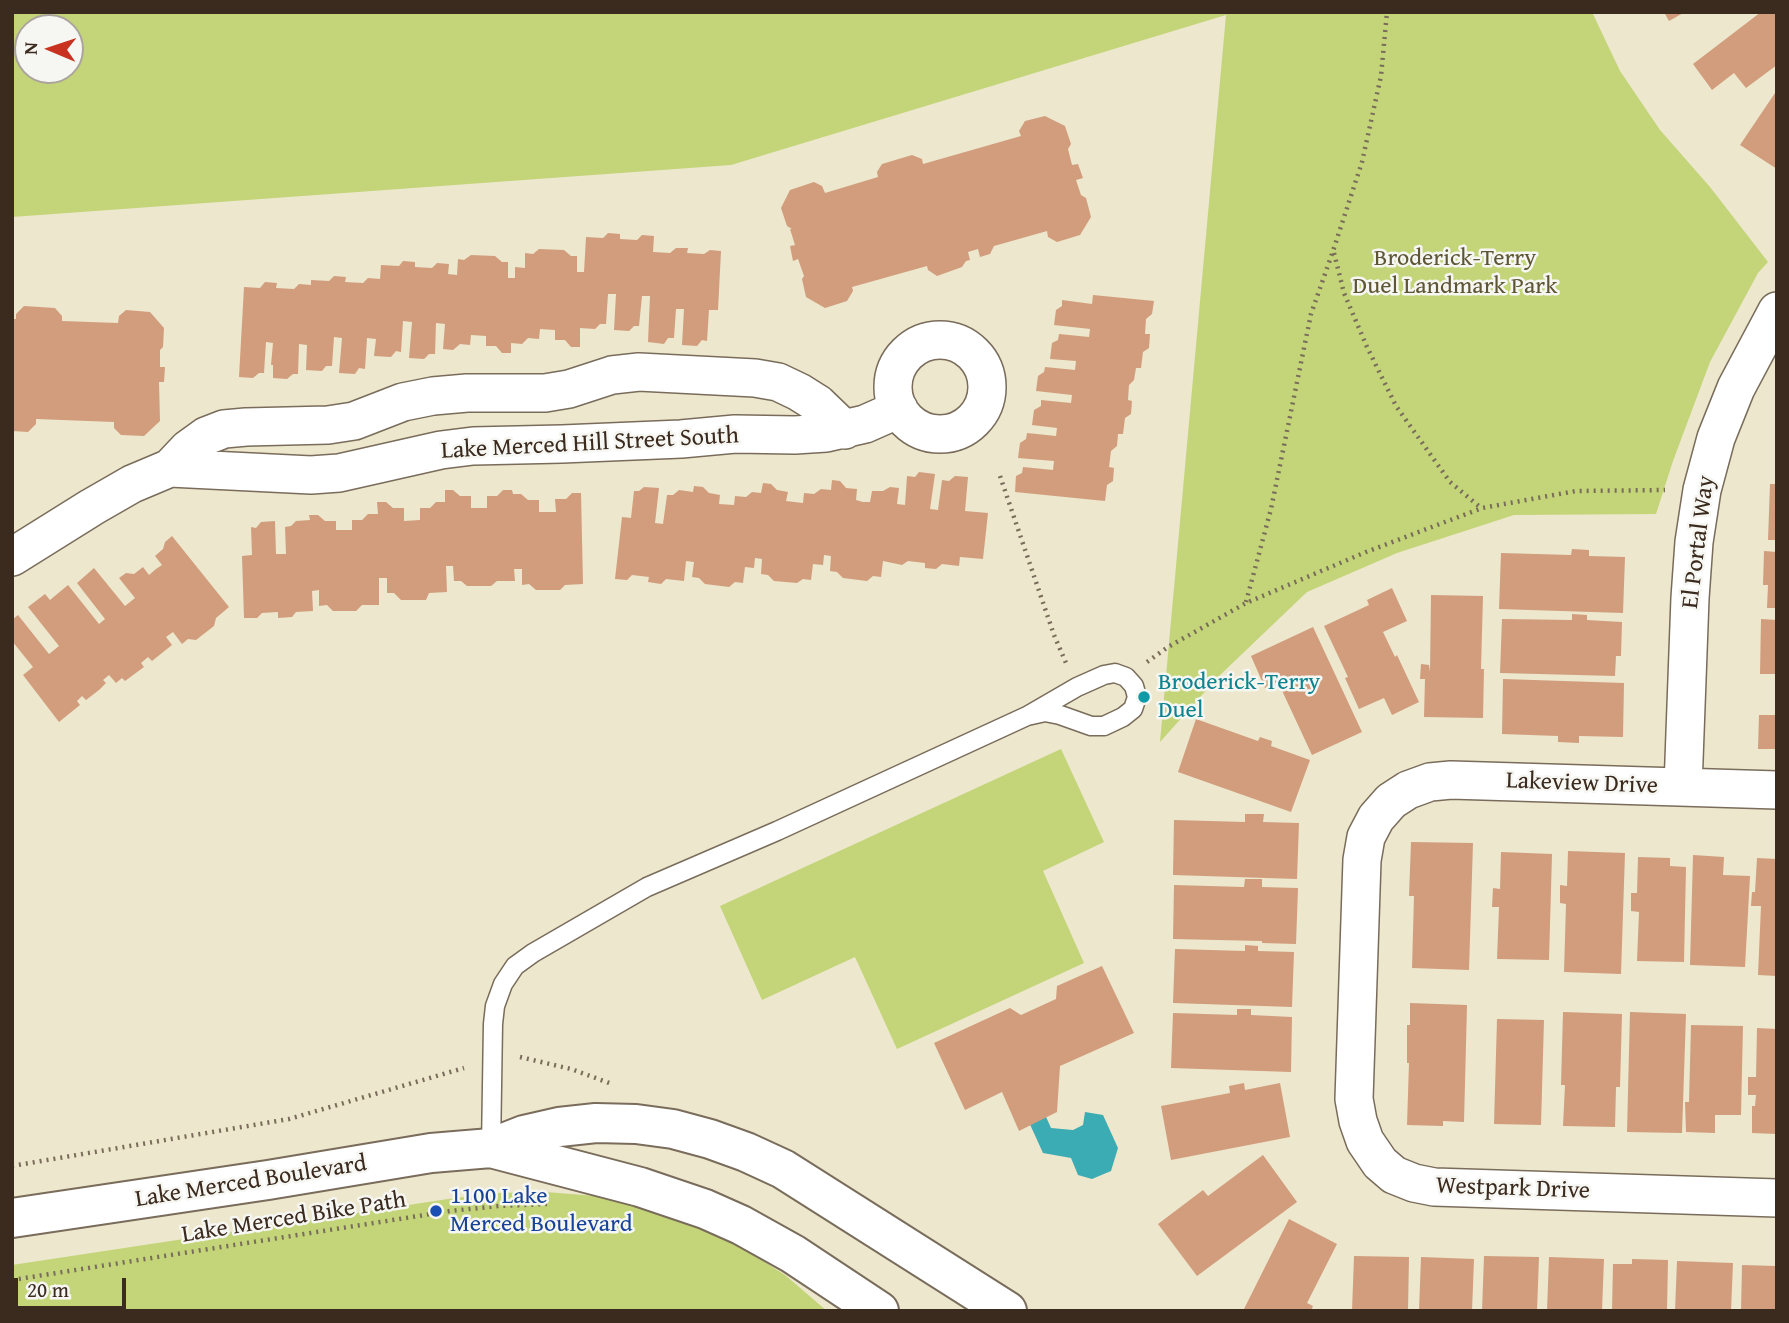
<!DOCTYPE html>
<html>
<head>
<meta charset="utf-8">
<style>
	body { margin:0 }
	#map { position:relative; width:1789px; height:1323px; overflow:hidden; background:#ede7cd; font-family:"Gentium Book Plus",serif }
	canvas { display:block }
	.frame { position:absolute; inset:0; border:14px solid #3b2a1e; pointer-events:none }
	.north { position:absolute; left:14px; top:14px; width:70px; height:70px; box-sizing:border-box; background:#f6f6f2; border:2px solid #aba49d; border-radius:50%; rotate:272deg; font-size:19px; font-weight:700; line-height:28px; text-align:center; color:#3b2a1e }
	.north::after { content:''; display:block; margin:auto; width:24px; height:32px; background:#c8321e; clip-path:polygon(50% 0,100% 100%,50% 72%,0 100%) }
	.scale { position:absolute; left:14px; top:1278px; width:112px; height:32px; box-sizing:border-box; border:4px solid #3b2a1e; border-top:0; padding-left:9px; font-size:21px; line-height:24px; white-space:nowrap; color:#3b2a1e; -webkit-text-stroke:5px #f6f6f2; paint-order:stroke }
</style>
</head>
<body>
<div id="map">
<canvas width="1789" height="1323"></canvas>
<div class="frame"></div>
<div class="north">N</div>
<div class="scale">20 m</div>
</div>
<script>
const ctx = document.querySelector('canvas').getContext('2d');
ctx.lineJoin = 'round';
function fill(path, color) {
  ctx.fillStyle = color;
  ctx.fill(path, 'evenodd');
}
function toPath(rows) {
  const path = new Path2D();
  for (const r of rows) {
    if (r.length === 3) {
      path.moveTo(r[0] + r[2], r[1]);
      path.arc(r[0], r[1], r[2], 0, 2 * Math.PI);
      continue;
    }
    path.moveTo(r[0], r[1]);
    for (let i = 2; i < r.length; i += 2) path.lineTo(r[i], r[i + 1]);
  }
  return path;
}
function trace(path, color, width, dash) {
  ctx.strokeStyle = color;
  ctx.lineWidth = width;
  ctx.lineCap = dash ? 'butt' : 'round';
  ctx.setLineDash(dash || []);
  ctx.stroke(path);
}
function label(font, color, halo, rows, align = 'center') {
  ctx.font = font + ' "Gentium Book Plus",serif';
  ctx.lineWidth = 5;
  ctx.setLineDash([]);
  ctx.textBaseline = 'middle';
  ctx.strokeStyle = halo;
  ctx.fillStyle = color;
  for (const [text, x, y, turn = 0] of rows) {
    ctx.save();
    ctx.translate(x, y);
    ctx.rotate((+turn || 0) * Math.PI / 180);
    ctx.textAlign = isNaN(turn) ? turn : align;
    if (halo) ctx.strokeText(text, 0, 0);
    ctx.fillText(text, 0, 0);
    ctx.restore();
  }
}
fill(toPath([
	[12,12,1592,12,1620,71,1660,130,1710,187,1768,262,1758,273,1710,362,1673,461,1656,514,1514,515,1397,553,1307,592,1219,676,1160,742,1226,15,731,165,12,217],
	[28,28,70,28,70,70,28,70],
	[1061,749,1104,842,1043,871,1084,963,897,1049,855,957,762,1000,720,906],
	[546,1192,596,1196,648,1208,692,1223,743,1248,785,1275,827,1311,12,1311,12,1265,448,1199,498,1193]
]), '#c3d578');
fill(toPath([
	[1039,1101,1051,1128,1073,1130,1083,1125,1085,1112,1103,1115,1118,1148,1111,1171,1092,1179,1078,1175,1071,1158,1043,1153,1023,1109]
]), '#3bacb3');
fill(toPath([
	[1664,12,1685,12,1669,21],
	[1761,12,1777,12,1777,65,1746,88,1734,73,1712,90,1693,64],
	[1777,90,1777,169,1740,145],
	[1045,116,1065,126,1071,144,1068,149,1072,165,1078,164,1083,178,1076,180,1081,195,1086,198,1091,217,1080,235,1057,242,1048,237,1047,231,994,246,990,254,980,257,978,249,968,252,970,260,966,261,962,267,937,276,928,270,927,266,852,287,853,291,847,301,825,308,806,297,802,279,804,276,798,259,793,261,790,246,795,245,790,229,792,229,787,226,781,208,790,190,814,182,822,186,825,193,878,177,877,172,882,164,912,155,922,159,923,164,1021,136,1019,131,1025,121],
	[608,233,620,234,620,239,637,240,642,235,654,236,653,252,670,253,676,248,688,248,687,253,704,254,710,250,721,251,718,310,709,310,707,341,702,340,697,346,682,345,684,309,676,309,674,338,668,338,664,344,648,342,650,296,642,296,639,326,634,326,629,331,614,330,616,294,608,294,606,324,600,324,595,329,580,328,580,347,571,347,565,340,555,340,555,330,540,329,539,339,528,338,522,344,511,343,511,353,502,353,496,346,486,346,486,336,471,335,470,345,460,344,453,350,443,349,445,324,436,323,435,354,429,354,424,359,409,358,412,322,403,321,401,352,396,351,391,357,374,356,376,339,367,338,365,369,359,368,355,374,339,373,342,338,334,337,332,366,326,366,322,371,306,370,307,345,299,344,298,374,293,374,287,379,273,378,273,365,271,365,273,343,266,342,264,373,259,373,253,378,239,377,244,287,260,288,265,282,277,283,276,288,294,289,299,284,311,285,311,280,329,281,334,276,346,277,345,282,363,283,368,278,380,279,381,265,399,266,403,261,415,262,415,267,432,268,437,263,449,264,448,274,457,275,458,259,464,260,471,255,495,256,502,262,508,262,508,278,515,278,515,267,525,268,525,253,533,254,539,249,564,250,571,256,577,256,577,272,584,272,586,237,603,238],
	[1093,295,1154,301,1152,314,1146,319,1145,334,1150,334,1149,348,1143,352,1141,368,1136,368,1134,380,1129,385,1128,400,1132,401,1131,414,1125,418,1123,434,1118,434,1117,446,1111,451,1109,467,1114,468,1113,481,1107,485,1105,501,1015,492,1016,476,1022,473,1023,467,1053,470,1054,461,1018,458,1020,443,1026,439,1027,433,1056,436,1057,428,1032,425,1034,410,1041,406,1041,400,1071,403,1072,395,1036,391,1038,376,1044,372,1045,367,1075,370,1076,361,1050,359,1052,343,1058,340,1059,334,1089,337,1090,329,1054,325,1056,310,1062,306,1062,300,1092,304],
	[24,306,55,308,62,316,62,321,118,323,119,316,126,310,150,312,164,328,163,347,160,350,160,367,165,367,164,382,159,382,160,421,144,436,121,435,114,428,114,422,36,419,36,424,28,432,12,431,12,319,16,319,16,314],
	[919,472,935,474,930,509,938,510,942,480,949,481,955,476,968,477,965,511,988,513,983,559,960,557,959,566,942,564,936,569,925,568,925,563,908,561,902,565,883,561,881,577,873,576,867,581,843,578,837,572,830,571,831,556,824,555,823,565,813,564,811,580,803,579,797,583,774,581,768,575,761,574,762,559,755,558,754,568,745,567,743,583,735,582,729,587,705,584,699,578,692,577,694,562,686,561,684,581,666,579,661,584,648,582,649,577,632,575,627,580,615,579,622,517,631,518,634,491,639,491,644,487,659,488,655,523,663,524,667,495,673,495,679,490,693,492,694,486,703,487,709,493,720,495,719,504,734,505,735,496,746,497,752,492,761,493,763,483,771,484,777,490,788,492,786,501,803,503,804,493,814,494,821,489,831,490,832,480,840,481,846,488,857,489,856,500,863,502,870,502,872,491,883,491,890,487,899,488,897,504,905,505,907,476,915,477],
	[1770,484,1777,484,1777,540,1768,540],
	[445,490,453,490,460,496,471,496,471,508,487,508,487,496,497,496,503,490,512,490,513,494,521,494,528,500,539,500,539,512,556,512,555,499,566,499,572,493,581,493,583,584,565,585,560,590,536,590,529,584,522,585,522,569,514,569,515,581,497,581,491,586,467,586,461,581,454,581,453,566,446,566,447,592,429,593,426,600,401,600,394,593,387,593,387,578,379,578,379,605,362,605,356,611,333,611,327,605,319,606,319,590,312,591,313,611,296,612,292,617,278,618,278,612,262,613,257,618,244,618,242,556,252,555,251,527,256,528,261,522,275,521,276,554,286,554,285,527,291,526,296,521,310,520,309,515,318,515,325,521,336,521,336,530,352,530,352,520,362,520,368,514,378,514,377,502,386,502,393,508,404,508,404,521,420,520,420,508,430,508,436,502,445,502],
	[172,536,229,607,216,618,214,626,196,640,188,639,182,644,173,632,166,637,172,645,152,661,148,657,141,663,144,667,125,681,122,678,116,683,109,675,103,680,106,683,99,690,86,700,82,696,77,701,80,705,59,722,23,675,33,667,12,641,12,620,18,615,49,654,59,646,28,607,45,594,50,600,68,585,99,624,105,619,77,583,94,568,125,606,135,598,119,578,126,573,134,574,143,567,149,575,156,569,162,565,155,556,163,549,165,542],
	[1572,549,1589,550,1589,556,1625,557,1623,613,1499,609,1501,553,1571,555],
	[1764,551,1777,552,1777,608,1767,608,1768,585,1763,585],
	[1392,588,1407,621,1383,632,1395,657,1397,655,1419,702,1392,715,1384,698,1359,709,1345,678,1348,677,1324,626,1369,605,1367,600],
	[1431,595,1483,596,1481,669,1484,669,1483,718,1424,717,1425,679,1420,679,1421,664,1429,665,1430,672],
	[1572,614,1587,615,1587,620,1622,622,1621,656,1616,656,1615,676,1500,673,1502,619,1572,620],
	[1761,619,1777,620,1777,674,1760,674],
	[1313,627,1362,732,1312,755,1278,682,1265,688,1251,656],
	[1503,679,1624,683,1623,737,1579,736,1579,743,1558,742,1558,736,1502,734],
	[1759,715,1777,715,1777,749,1758,749],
	[1196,719,1258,741,1260,737,1272,741,1271,746,1310,760,1291,812,1178,772],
	[1245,814,1264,814,1263,822,1299,823,1297,879,1173,875,1174,820,1245,822],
	[1411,842,1473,843,1469,970,1412,968,1414,896,1409,896],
	[1568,851,1625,853,1621,974,1564,972,1566,904,1560,903,1560,885,1567,886],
	[1501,852,1552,854,1549,960,1497,959,1499,907,1492,907,1493,888,1500,889],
	[1693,855,1724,857,1723,875,1750,876,1745,967,1690,965],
	[1638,857,1670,858,1670,866,1686,867,1684,962,1637,961,1639,912,1631,911,1631,893,1637,893],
	[1757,858,1777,859,1777,976,1758,975,1761,906,1751,906,1752,892,1755,892],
	[1245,879,1262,879,1262,887,1298,888,1296,944,1262,943,1262,941,1173,939,1174,885,1244,887],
	[1245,945,1258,946,1258,951,1294,952,1292,1007,1173,1003,1175,949,1245,951],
	[1102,966,1134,1033,1060,1066,1057,1112,1019,1131,1002,1092,965,1110,934,1043,1010,1008,1021,1015,1056,999,1057,986],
	[1410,1003,1467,1005,1464,1122,1443,1121,1443,1126,1407,1125,1409,1063,1407,1063,1407,1025,1410,1025],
	[1237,1009,1251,1009,1251,1015,1292,1017,1291,1072,1171,1068,1173,1013,1237,1015],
	[1563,1012,1622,1014,1620,1087,1616,1087,1615,1127,1563,1126,1565,1085,1561,1085],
	[1630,1012,1686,1014,1682,1133,1627,1132],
	[1497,1019,1544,1020,1541,1125,1494,1124],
	[1691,1025,1743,1026,1741,1115,1715,1115,1715,1133,1686,1132,1685,1102,1689,1102],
	[1757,1028,1777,1029,1777,1134,1752,1133,1752,1106,1755,1106,1756,1095,1748,1095,1748,1077,1756,1077],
	[1244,1083,1245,1090,1280,1083,1290,1137,1171,1160,1161,1106,1230,1093,1229,1086],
	[1263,1155,1297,1202,1197,1276,1158,1224,1203,1190,1208,1196],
	[1289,1219,1337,1244,1307,1303,1313,1306,1311,1311,1243,1311],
	[1354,1256,1409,1257,1408,1311,1352,1311],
	[1484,1256,1539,1257,1537,1311,1482,1311],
	[1421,1257,1474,1259,1472,1311,1419,1311],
	[1549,1257,1604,1259,1602,1311,1547,1311],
	[1632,1259,1668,1260,1667,1311,1612,1311,1613,1264,1632,1264],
	[1677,1261,1733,1263,1731,1311,1675,1311],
	[1742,1265,1776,1266,1777,1311,1741,1311]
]), '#d19d7d');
const service = toPath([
	[491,1148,493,1024,495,1006,503,984,515,966,533,953,647,887,777,831,1027,716,1045,712,1060,715,1091,726,1104,726,1123,717,1133,709,1137,697,1134,686,1126,677,1115,673,1104,675,1077,687,1027,716]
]);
const minor = toPath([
	[940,387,47],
	[170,468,188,449,206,436,224,429,246,427,328,425,354,421,403,402,433,396,467,393,545,393,569,389,612,375,639,372,755,378,778,382,799,392,818,404,845,430],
	[12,557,92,507,132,484,170,468,311,475,339,473,441,450,473,446,562,444,681,439,735,434,795,435,826,433,865,424,899,409],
	[1683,787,1690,598,1694,542,1702,490,1716,438,1736,388,1777,311],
	[1777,790,1451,780,1430,782,1408,790,1391,801,1376,818,1366,837,1362,860,1354,1099,1358,1121,1365,1141,1380,1163,1394,1175,1414,1183,1434,1187,1777,1198]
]);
const secondary = toPath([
	[491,1148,640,1187,705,1209,741,1225,793,1254,879,1311],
	[12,1218,268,1180,431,1153,491,1148,524,1135,559,1127,596,1123,636,1124,673,1129,710,1139,746,1152,783,1169,1007,1311]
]);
trace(service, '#796c5b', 21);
trace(minor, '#796c5b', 40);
trace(secondary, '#796c5b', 42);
trace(toPath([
	[1334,253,1344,293,1367,347,1396,406,1450,482,1481,508],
	[1000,476,1054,635,1066,663],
	[1246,602,1271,509,1311,314,1333,251,1362,162,1381,76,1387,12],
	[1147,662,1168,647,1246,603,1366,552,1482,508,1576,491,1665,490],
	[520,1057,571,1069,612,1084],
	[12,1166,289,1119,464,1068],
	[12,1280,450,1211,499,1206,547,1204]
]), '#796c5b', 4.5, [2, 5]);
trace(service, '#fff', 18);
trace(minor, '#fff', 37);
trace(secondary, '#fff', 38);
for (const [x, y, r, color] of [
	[1144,697,7,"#0f9aa8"],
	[436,1211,7,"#1a4fb4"]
]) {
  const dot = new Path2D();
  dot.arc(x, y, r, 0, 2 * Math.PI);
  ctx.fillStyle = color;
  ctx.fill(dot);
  trace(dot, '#f6f6f2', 2.5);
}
label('24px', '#5d5534', '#f6f6f2', [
	["Broderick-Terry",1455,259],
	["Duel Landmark Park",1455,287]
]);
label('24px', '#3b2a1e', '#f6f6f2', [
	["Lake Merced Hill Street South",590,444,-3],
	["El Portal Way",1699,542,-83],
	["Lakeview Drive",1582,784,2],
	["Lake Merced Boulevard",251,1182,-9],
	["Westpark Drive",1513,1189,2],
	["Lake Merced Bike Path",294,1218,-9]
]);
label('24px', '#0d838f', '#f6f6f2', [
	["Broderick-Terry",1158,683],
	["Duel",1158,711]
], 'left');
label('24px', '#164399', '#f6f6f2', [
	["1100 Lake",450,1197],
	["Merced Boulevard",450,1225]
], 'left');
</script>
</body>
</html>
